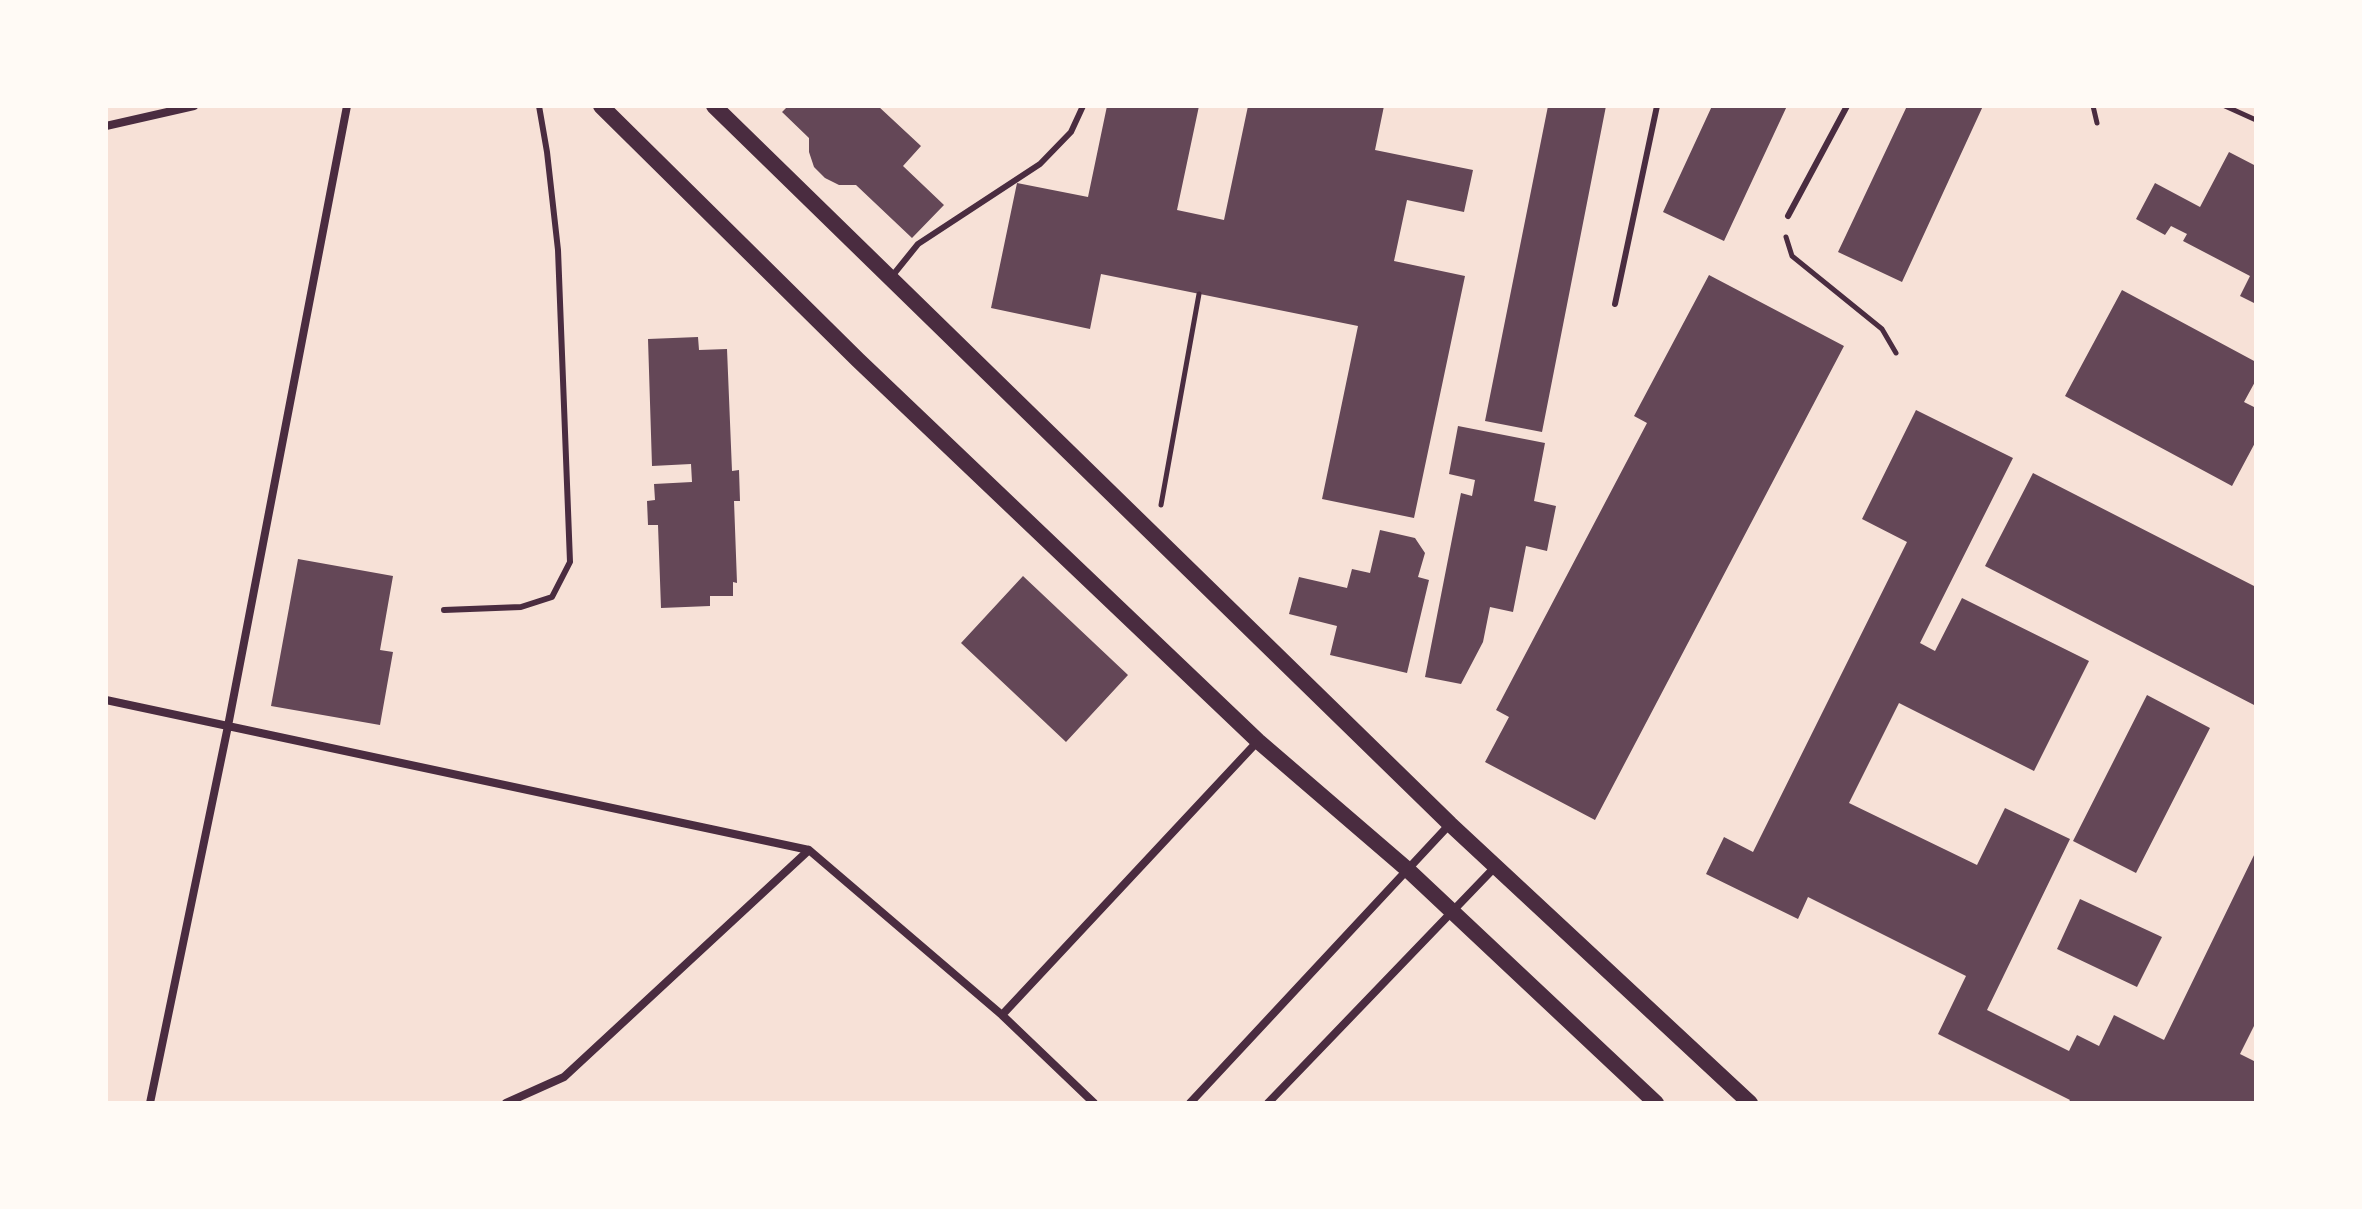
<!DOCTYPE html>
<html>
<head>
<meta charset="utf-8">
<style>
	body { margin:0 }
	#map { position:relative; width:2362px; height:1209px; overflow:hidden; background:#f7e1d7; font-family:Roboto,sans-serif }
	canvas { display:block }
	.frame { position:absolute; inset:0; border:108px solid #fffaf5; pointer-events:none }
</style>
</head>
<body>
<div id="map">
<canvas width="2362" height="1209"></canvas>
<div class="frame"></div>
</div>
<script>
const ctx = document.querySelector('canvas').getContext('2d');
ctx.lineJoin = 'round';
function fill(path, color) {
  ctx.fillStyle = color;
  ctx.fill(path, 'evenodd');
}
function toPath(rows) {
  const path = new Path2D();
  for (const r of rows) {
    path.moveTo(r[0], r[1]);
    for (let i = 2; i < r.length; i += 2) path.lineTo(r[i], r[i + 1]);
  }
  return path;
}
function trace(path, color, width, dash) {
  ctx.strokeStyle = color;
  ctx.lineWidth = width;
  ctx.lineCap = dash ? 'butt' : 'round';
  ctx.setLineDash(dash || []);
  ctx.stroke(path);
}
fill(toPath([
	[788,106,878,106,921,146,903,166,944,205,912,238,856,185,839,185,825,178,814,167,809,152,809,138,782,112],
	[1107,106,1199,106,1177,210,1224,220,1248,106,1384,106,1375,150,1473,170,1464,212,1407,200,1394,261,1465,276,1414,518,1322,499,1358,326,1101,274,1090,329,991,308,1017,183,1088,197],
	[1548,106,1606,106,1542,432,1485,421],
	[1712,106,1787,106,1724,241,1663,212],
	[1907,106,1983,106,1902,282,1838,252],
	[2229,152,2256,166,2256,304,2240,296,2250,276,2183,241,2187,234,2171,226,2165,235,2136,219,2155,183,2200,207],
	[1709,275,1844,346,1595,820,1485,762,1509,717,1496,710,1647,423,1634,416],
	[2122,290,2256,362,2256,380,2244,402,2256,408,2256,441,2232,486,2065,396],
	[698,337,699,350,727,349,732,471,739,470,740,501,734,501,737,583,733,582,733,596,710,596,710,606,661,608,658,525,648,525,647,501,655,500,654,484,692,482,691,464,652,466,648,339],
	[1916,410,2013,458,1920,643,1935,651,1962,598,2089,661,2034,771,1899,703,1849,803,1977,865,2005,808,2070,839,1987,1010,2069,1051,2077,1035,2099,1046,2114,1015,2164,1040,2256,851,2256,1022,2240,1054,2256,1062,2256,1103,2068,1103,2070,1100,1938,1034,1966,976,1808,897,1798,919,1706,874,1724,837,1753,852,1907,542,1862,519],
	[1458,426,1545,443,1534,501,1556,506,1547,551,1526,546,1513,612,1490,607,1483,642,1461,684,1425,677,1461,493,1472,496,1475,480,1449,474],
	[2033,473,2256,587,2256,706,1985,566],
	[1380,530,1415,538,1425,553,1418,577,1429,580,1407,673,1330,655,1337,626,1289,614,1299,577,1347,588,1352,569,1370,573],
	[298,559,393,576,380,650,393,652,380,725,271,706],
	[1023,576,1128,675,1066,742,961,643],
	[2147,695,2210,728,2136,873,2073,841],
	[2080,899,2162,937,2137,987,2057,949]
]), '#644757');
trace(toPath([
	[2093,106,2097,123],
	[2225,106,2256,120],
	[1786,237,1792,256,1882,329,1896,353],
	[1161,505,1199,294]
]), '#4a2c40', 5);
trace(toPath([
	[1788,216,1847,106],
	[893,275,918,244,1040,164,1071,132,1083,106],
	[1615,304,1657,106],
	[444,610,521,607,552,597,570,562,558,250,547,152,539,106]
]), '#4a2c40', 6);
trace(toPath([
	[106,126,194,106],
	[106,700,809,850,1002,1015,1094,1103],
	[1002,1015,1258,741],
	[150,1103,228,726,347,106],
	[506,1103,564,1077,809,850],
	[1190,1103,1450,824],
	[1268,1103,1496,866]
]), '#4a2c40', 8);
trace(toPath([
	[601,106,858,360,1258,741,1408,870,1656,1103],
	[714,106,1450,824,1750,1103]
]), '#4a2c40', 16);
</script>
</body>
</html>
